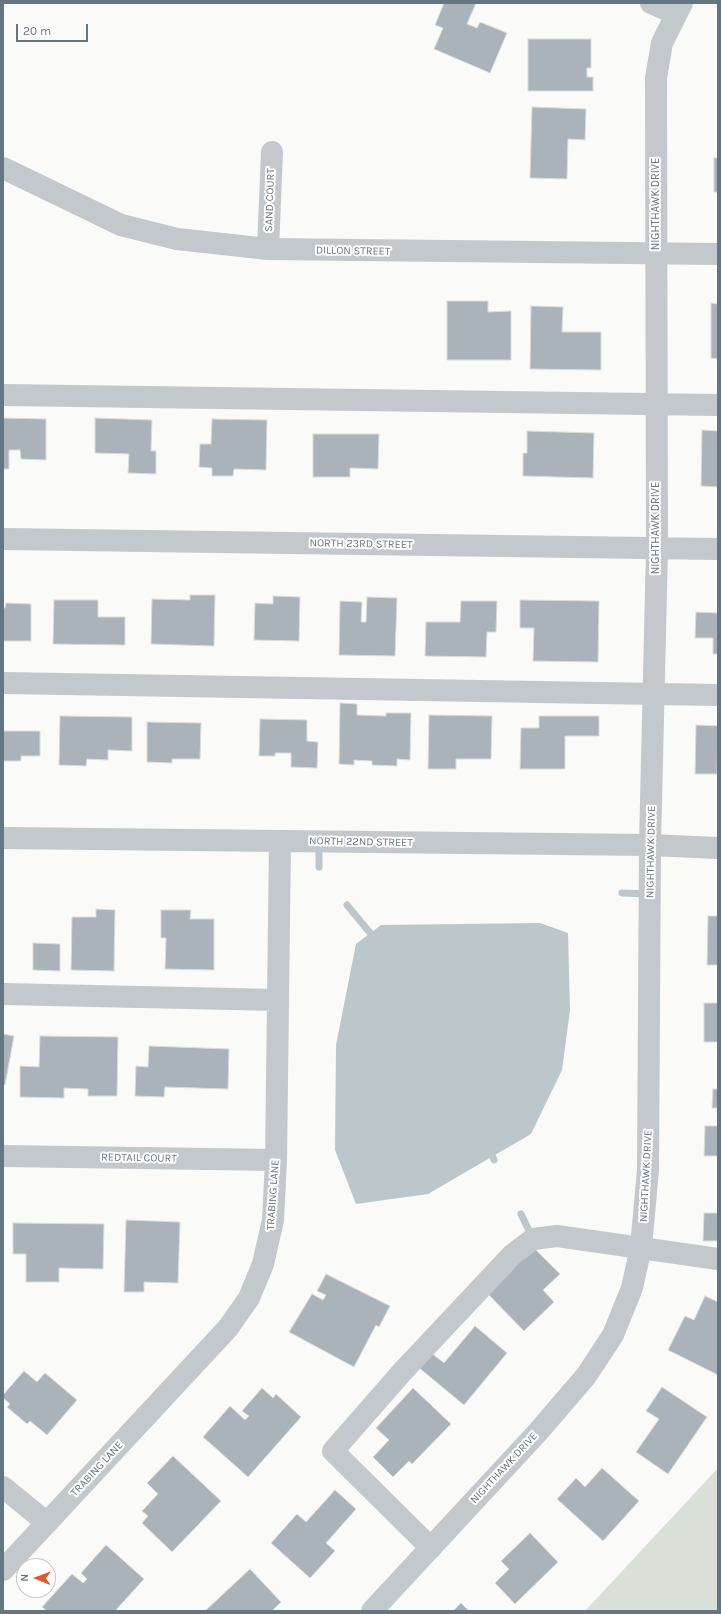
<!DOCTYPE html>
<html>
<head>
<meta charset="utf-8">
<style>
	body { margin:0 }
	#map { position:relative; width:721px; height:1614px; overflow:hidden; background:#fafaf8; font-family:Karla,sans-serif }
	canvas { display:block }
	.frame { position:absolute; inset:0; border:4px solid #657683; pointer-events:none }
	.north { position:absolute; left:16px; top:1558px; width:40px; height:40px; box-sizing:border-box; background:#fff; border:1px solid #c1c8cd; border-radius:50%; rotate:271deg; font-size:11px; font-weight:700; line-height:16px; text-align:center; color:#657683 }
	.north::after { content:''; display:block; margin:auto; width:14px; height:18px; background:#e4572e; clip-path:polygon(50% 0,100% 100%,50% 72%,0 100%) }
	.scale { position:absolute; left:16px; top:24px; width:72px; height:18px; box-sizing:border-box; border:2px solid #657683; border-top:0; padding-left:5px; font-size:12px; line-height:14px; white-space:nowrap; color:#657683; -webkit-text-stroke:3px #fff; paint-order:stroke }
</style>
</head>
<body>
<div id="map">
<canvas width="721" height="1614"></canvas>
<div class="frame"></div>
<div class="north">N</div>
<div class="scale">20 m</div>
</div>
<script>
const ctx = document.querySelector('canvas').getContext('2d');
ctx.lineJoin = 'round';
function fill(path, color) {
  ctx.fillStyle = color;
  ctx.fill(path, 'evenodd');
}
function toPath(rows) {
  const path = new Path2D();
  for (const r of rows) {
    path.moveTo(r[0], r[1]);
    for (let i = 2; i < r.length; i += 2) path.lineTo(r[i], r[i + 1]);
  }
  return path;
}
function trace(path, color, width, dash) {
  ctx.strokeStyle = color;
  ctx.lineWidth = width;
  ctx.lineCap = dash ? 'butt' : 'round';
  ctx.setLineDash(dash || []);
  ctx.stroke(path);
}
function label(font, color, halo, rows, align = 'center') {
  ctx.font = font + ' Karla,sans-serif';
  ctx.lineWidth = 4;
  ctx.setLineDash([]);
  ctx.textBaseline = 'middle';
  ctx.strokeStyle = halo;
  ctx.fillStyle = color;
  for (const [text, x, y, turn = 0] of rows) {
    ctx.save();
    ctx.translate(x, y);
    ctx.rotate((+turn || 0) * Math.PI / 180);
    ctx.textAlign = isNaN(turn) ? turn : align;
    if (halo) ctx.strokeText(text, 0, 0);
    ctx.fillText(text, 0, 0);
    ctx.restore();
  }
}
fill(toPath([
	[718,1468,718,1611,585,1611]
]), '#dadfd7');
fill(toPath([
	[540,923,568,933,570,1010,562,1070,531,1134,428,1194,356,1204,335,1150,336,1045,356,944,381,925]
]), '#bbc7cb');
trace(toPath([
	[319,844,319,867],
	[622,893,648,894],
	[347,905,376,940],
	[490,1148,494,1160],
	[521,1214,532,1237]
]), '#bbc7cb', 7);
const building = toPath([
	[444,3,476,3,467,24,477,28,480,22,507,33,490,73,434,49,443,28,435,25,444,3],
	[528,39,591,39,591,68,587,68,587,77,593,77,593,91,528,91,528,39],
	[532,107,586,109,585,140,568,139,567,179,530,178,532,107],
	[714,158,718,158,718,192,714,192,714,158],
	[447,301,488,301,488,312,511,311,511,360,447,360,447,301],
	[711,303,718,304,718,359,711,358,711,303],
	[531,306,563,307,562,332,601,332,601,370,530,369,531,306],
	[3,418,46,419,46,460,21,459,20,450,9,450,9,469,3,469,3,418],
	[95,418,152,420,151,451,156,451,156,474,128,473,129,454,95,453,95,418],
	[212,419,267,420,266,470,234,469,233,476,212,476,212,468,199,467,200,444,211,444,212,419],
	[702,430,718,431,718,487,701,486,702,430],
	[527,431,594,433,593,478,523,476,523,453,527,453,527,431],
	[313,434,379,434,378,469,350,468,350,477,313,477,313,434],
	[190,595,215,595,214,646,151,644,152,599,190,600,190,595],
	[273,596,300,597,299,641,254,640,255,603,273,604,273,596],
	[367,597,397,598,395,656,339,655,340,601,362,602,361,622,366,622,367,597],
	[54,600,98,600,98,617,125,617,125,645,53,644,54,600],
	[520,600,599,601,598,662,533,661,534,628,520,628,520,600],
	[461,601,497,601,496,632,487,632,486,657,425,656,426,622,460,622,461,601],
	[6,603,31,604,31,641,3,641,3,608,5,608,6,603],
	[696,612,718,613,718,654,713,654,713,638,695,638,696,612],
	[340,703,357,704,357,715,386,716,386,713,411,713,410,760,397,759,397,766,372,765,372,761,354,760,354,765,339,764,340,703],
	[429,715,492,716,491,759,456,759,456,769,428,769,429,715],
	[60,716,132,717,132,751,108,750,108,760,87,759,86,766,59,765,60,716],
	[539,716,599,716,599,736,565,736,565,769,520,769,521,728,539,728,539,716],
	[260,719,307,720,307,741,318,742,317,768,291,767,291,753,275,753,275,756,259,756,260,719],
	[147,722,201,723,200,759,172,759,172,763,147,762,147,722],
	[696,725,718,726,717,774,695,774,696,725],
	[3,731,40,731,40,756,21,756,21,761,3,761,3,731],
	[96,909,115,910,114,971,71,970,72,917,96,917,96,909],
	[161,910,191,910,190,919,214,919,214,970,165,969,166,938,161,938,161,910],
	[708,916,718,916,718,965,707,965,708,916],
	[33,943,60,944,60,971,33,970,33,943],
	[704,1003,718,1003,718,1042,704,1042,704,1003],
	[3,1034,14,1036,5,1085,3,1084,3,1034],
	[40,1036,118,1037,117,1096,88,1096,88,1089,64,1088,64,1098,20,1097,20,1066,39,1067,40,1036],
	[149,1046,229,1049,228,1089,165,1087,164,1097,135,1096,136,1066,148,1067,149,1046],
	[713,1089,718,1089,718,1108,712,1108,713,1089],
	[705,1126,718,1126,718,1156,704,1156,705,1126],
	[704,1213,718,1213,718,1241,703,1241,704,1213],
	[126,1220,180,1222,178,1283,144,1282,144,1292,124,1292,126,1220],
	[13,1223,104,1224,103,1269,59,1268,59,1282,26,1282,26,1254,13,1254,13,1223],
	[533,1247,560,1274,543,1290,554,1302,524,1331,486,1292,533,1247],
	[326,1274,390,1306,379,1327,376,1325,354,1367,289,1332,312,1294,323,1300,326,1295,317,1291,326,1274],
	[705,1296,718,1302,718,1375,668,1350,685,1316,694,1320,705,1296],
	[475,1326,507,1353,464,1405,418,1367,430,1352,444,1363,475,1326],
	[24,1371,37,1382,45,1373,77,1400,47,1435,30,1421,27,1424,7,1407,10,1404,3,1398,3,1395,24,1371],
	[662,1387,707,1417,668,1474,636,1452,659,1419,646,1411,662,1387],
	[262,1388,273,1398,276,1394,301,1417,248,1477,203,1437,230,1406,245,1420,249,1416,242,1411,262,1388],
	[413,1388,451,1424,412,1464,409,1461,393,1477,373,1457,389,1440,376,1428,413,1388],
	[173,1456,221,1501,172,1552,142,1523,148,1516,142,1511,158,1494,147,1483,173,1456],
	[602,1468,639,1501,603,1541,557,1499,576,1478,585,1487,602,1468],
	[335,1490,356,1509,326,1543,335,1551,310,1578,271,1543,297,1514,306,1522,335,1490],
	[530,1533,558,1562,515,1604,495,1583,509,1569,501,1561,530,1533],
	[106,1545,144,1579,115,1611,47,1611,42,1607,72,1574,83,1583,87,1579,81,1573,106,1545],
	[250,1569,281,1602,272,1611,205,1611,250,1569],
	[461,1603,469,1611,453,1611,461,1603]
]);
fill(building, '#aab3b9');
trace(building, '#dcdcda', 1);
trace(toPath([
	[651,3,676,14],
	[3,168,121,225,177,239,268,249,718,254],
	[268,249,272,152],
	[3,395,718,405],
	[3,539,718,549],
	[3,683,718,695],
	[3,838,650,845,718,848],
	[3,994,278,1000],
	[3,1156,276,1160],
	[3,1487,47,1523],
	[431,1548,333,1451,403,1371,512,1255,533,1239,557,1236,718,1259],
	[3,1570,228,1328,249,1298,263,1264,273,1220,276,1160,280,841],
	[372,1611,537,1433,586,1376,613,1335,632,1288,641,1247,648,1170,650,845,657,548,656,78,662,43,682,3]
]), '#c3c8cc', 22);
label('11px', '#657683', '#fff', [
	["SAND COURT",270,200,-88],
	["NIGHTHAWK DRIVE",656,204,-90],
	["DILLON STREET",353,251,1],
	["NIGHTHAWK DRIVE",656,528,-90],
	["NORTH 23RD STREET",361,544,1],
	["NORTH 22ND STREET",361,842,1],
	["NIGHTHAWK DRIVE",651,852,-89],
	["REDTAIL COURT",139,1158,1],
	["NIGHTHAWK DRIVE",646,1176,-87],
	["TRABING LANE",273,1195,-86],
	["NIGHTHAWK DRIVE",504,1468,-47],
	["TRABING LANE",97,1469,-47]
]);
</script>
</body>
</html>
